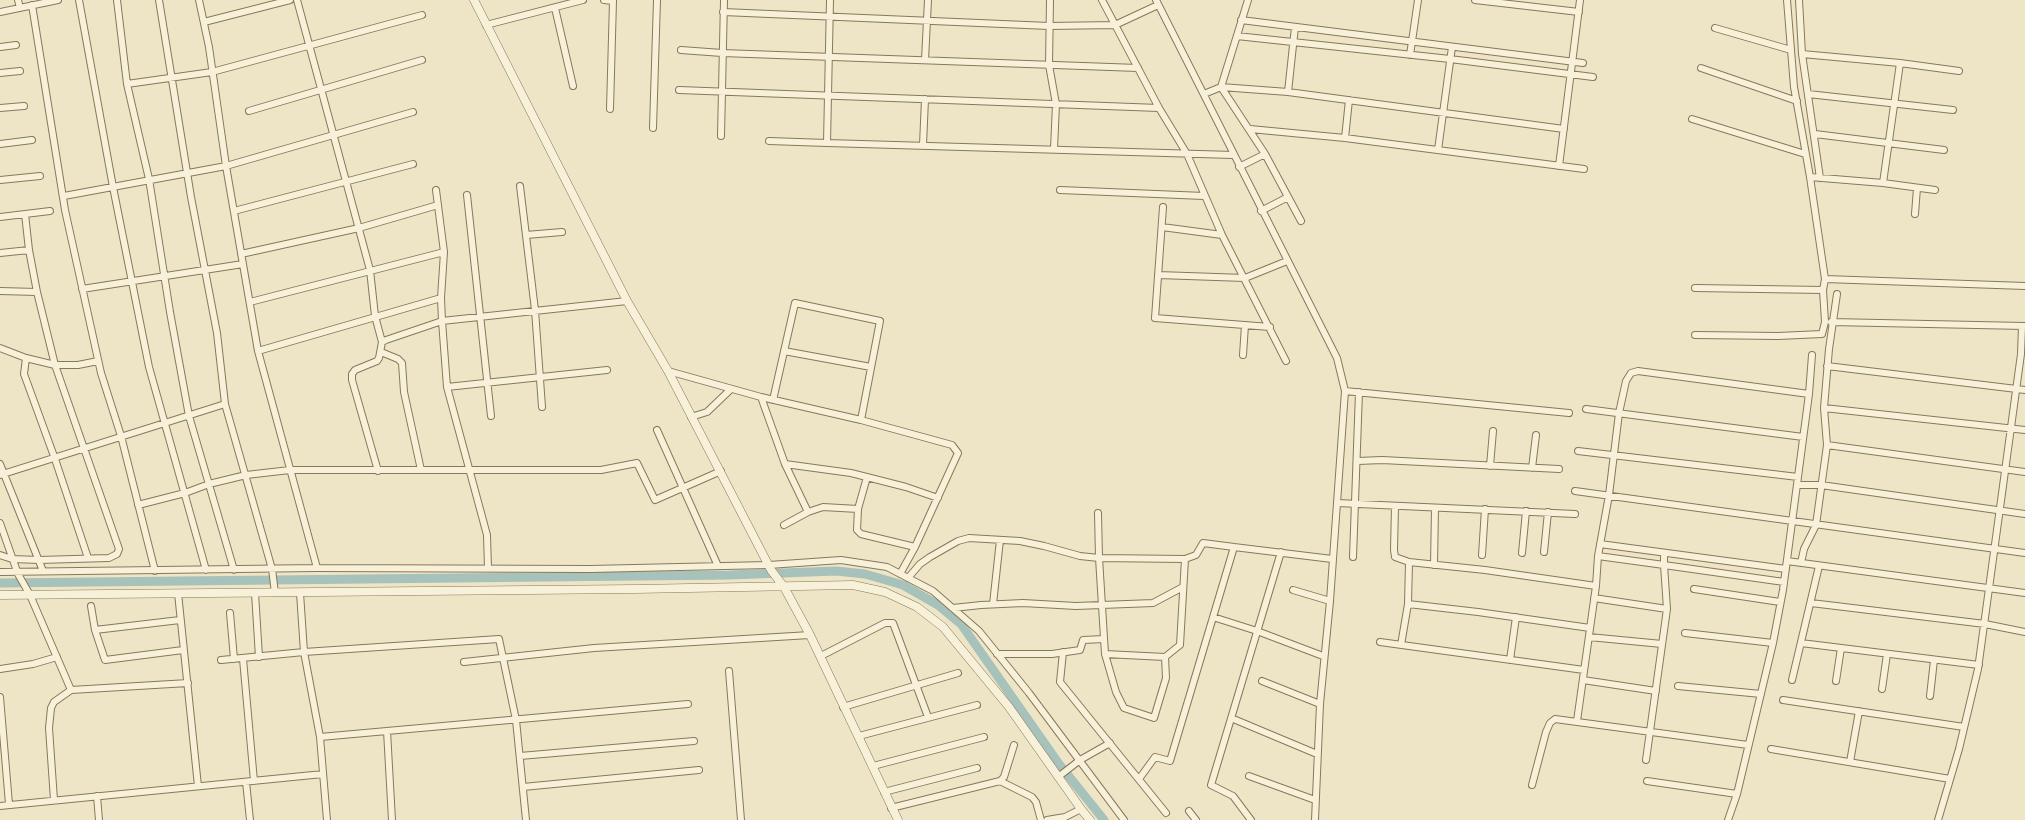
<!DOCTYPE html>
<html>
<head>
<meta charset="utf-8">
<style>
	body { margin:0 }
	canvas { display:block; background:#eee5c6 }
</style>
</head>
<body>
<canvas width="2025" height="820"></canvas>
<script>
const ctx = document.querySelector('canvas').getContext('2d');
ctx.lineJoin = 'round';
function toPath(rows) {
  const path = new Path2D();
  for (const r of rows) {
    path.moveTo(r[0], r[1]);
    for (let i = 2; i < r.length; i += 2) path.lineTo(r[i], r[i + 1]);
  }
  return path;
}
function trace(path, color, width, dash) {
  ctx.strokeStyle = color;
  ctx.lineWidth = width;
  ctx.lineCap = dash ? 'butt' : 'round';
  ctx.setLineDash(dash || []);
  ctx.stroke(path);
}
trace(toPath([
	[0,583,730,575,836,571,865,574,903,585,938,605,961,624,1059,764,1104,820]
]), '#a7c1bb', 9);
const minor = toPath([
	[18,0,20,8],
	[79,0,113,187,149,367,206,570],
	[117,0,127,84,149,179,170,312,189,416,234,570],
	[159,0,191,197,217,333,225,404,272,569,275,593],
	[199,0,209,47,226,166,258,351,317,568],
	[297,0,370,270,375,316,382,342],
	[604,0,613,1,610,109],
	[830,0,827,143,1233,155],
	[1050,0,1049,65,1056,104,1054,149],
	[1102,0,1159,108,1187,154,1222,235,1286,361],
	[1156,0,1337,358,1345,391,1330,601,1320,704,1315,820],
	[1248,0,1221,87,1265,154,1301,221],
	[1475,0,1579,12],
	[1799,0,1802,54,1820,178],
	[32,5,65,210,101,373,121,436,155,571],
	[555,8,573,86],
	[0,12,58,0],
	[723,12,1049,26,1115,25,1158,5],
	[1241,20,1583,63],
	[204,22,290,0],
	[486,25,583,0],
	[1715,28,1791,50],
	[1237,36,1450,59,1593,77],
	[0,47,16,45],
	[681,50,722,53,1138,68],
	[1802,54,1900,63,1883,183],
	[1410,55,1418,0],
	[925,60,928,0],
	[1900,63,1959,71],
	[1701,68,1797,101],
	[0,73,20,71],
	[127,84,212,72,422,15],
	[679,90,1159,108],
	[1288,92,1295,27],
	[1204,94,1221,87,1288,92,1564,129],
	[1808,94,1953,110],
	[0,108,24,106],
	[249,111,422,60],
	[1692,119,1805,154],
	[653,128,657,0],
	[1250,129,1345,138,1584,169],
	[1815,134,1944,150],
	[721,136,724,0],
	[1345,138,1349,100],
	[769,141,827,143],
	[0,144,32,140],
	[923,145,925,99],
	[1438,150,1452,47],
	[1559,166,1580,0],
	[1239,167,1265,154],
	[1810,177,1883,183,1935,190],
	[0,180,40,176],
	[520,186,535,310,542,407],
	[436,190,444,252,441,298,442,321,627,301],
	[1060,190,1204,196],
	[467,195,491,416],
	[64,196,226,166,413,112],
	[1163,207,1155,318,1270,327],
	[234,211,413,164],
	[1261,211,1288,197],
	[1915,214,1917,188],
	[0,217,50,211],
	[1162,227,1222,235],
	[526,235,562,232],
	[0,253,29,250],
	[241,254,359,228,438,205],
	[1158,275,1245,278,1287,261],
	[1825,279,2025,286],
	[1695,288,1823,290],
	[82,289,243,264],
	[0,291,37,292],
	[250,302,444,252],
	[1831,322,2025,326],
	[1695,335,1778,336,1822,334,1825,322,1823,290,1825,279,1810,177,1794,87,1787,0],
	[0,348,26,358,55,365,78,365,98,361],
	[258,351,441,298],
	[784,351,871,367],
	[381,352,398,359,402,363,404,392,421,470],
	[1243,355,1245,325],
	[26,358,24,374,55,459,88,558],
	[1827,366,2025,390],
	[668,371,761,397,861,420,952,445,958,453,915,547,900,574],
	[447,387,607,370],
	[1345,391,1569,413],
	[761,397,785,464,808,512],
	[773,400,795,303,880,321,861,420],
	[1824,408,2025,430],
	[1586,409,1803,437],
	[691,417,707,412,731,389],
	[657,430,718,566],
	[1827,445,2025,472],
	[1578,451,1798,477],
	[1358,461,1382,460,1559,469],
	[0,464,43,571],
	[785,464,851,473,906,487,938,498],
	[1490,466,1493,431],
	[1532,468,1536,435],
	[378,471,352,380,352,374,355,370,377,361,379,358,382,342,386,340,442,321,447,387,487,535,488,568],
	[0,475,225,404],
	[867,477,858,509,857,530,861,534,915,547],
	[1797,485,1821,485,2025,514],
	[1575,491,2025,553],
	[1337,503,1575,514],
	[138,505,185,493,209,484,246,475,290,470,601,470,637,463,655,500,721,471],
	[1395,506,1394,550,1395,557,1409,562],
	[1098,513,1099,558,1105,654,1116,692,1124,708,1154,718,1166,678,1165,657,1180,645,1185,559],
	[0,523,18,574,30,595,71,690],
	[784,525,808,512,823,507,858,509],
	[1600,544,1786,569],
	[1234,547,1332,559],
	[1544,552,1548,512],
	[1522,553,1526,511],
	[0,555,12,559,39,560,109,558,117,554,119,549,55,365,37,292,29,250,25,214],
	[1482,555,1485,509],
	[1598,556,1609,495,1619,413,1626,381,1631,373,1638,371,1809,394],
	[1353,557,1359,392],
	[1787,561,2025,593],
	[1801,563,1804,549,1816,525,1827,445,1824,408,1829,349,1837,294],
	[1434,565,1435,508],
	[0,572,317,568,590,569,769,565,841,560,887,567,933,591,979,631,1029,693,1124,820],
	[908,578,920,564,930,557,958,541,969,538,1020,541,1044,546,1080,556,1099,558,1185,559,1196,555,1203,543,1234,547,1170,761,1155,757,1139,779],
	[1694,589,1780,602],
	[1293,590,1330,601],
	[178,593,198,786],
	[255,593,259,657],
	[300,593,304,652,320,737,327,820],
	[1594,598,1667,609],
	[1811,603,1985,624,2025,632],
	[993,604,1000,540],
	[1408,604,1478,612,1590,628],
	[91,606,95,630,105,660,183,650],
	[953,608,981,605,1023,603,1076,606,1153,603,1183,587],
	[230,613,234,659],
	[1213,617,1257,631,1323,656],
	[95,630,180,620],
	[1685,633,1773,643],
	[1589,637,1662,644],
	[1380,642,1584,670],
	[1801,643,1979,665],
	[1401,645,1408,604,1409,562,1485,570,1596,586],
	[1063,652,1060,682,1166,813],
	[997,654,1052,654,1080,650,1083,640,1104,639],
	[1105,654,1165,657],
	[821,656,885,623,893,623,928,717],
	[243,659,254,781],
	[221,660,304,652,499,639,516,720,526,820],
	[1510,660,1516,617],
	[464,662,594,648,810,635],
	[0,669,33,664,57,657],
	[729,671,741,820],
	[1583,680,1656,691],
	[1792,680,1819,566],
	[1262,681,1320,704],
	[1836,681,1841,648],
	[1678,686,1761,694],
	[1882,689,1887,654],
	[1930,696,1934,660],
	[0,697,9,804],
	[1783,700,1964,727],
	[843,707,958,673],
	[1231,718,1317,754],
	[1577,721,1596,586,1598,556,1664,565,1664,553],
	[387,731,392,820],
	[859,736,977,705],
	[320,737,688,704],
	[1771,749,1950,779],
	[520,756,694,741],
	[1646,760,1667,609,1664,565,1784,582],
	[1850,762,1859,711],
	[873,766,984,737],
	[1249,776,1315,800],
	[1058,777,1080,760,1110,743],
	[1000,781,1032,797,1036,802,1041,820],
	[1647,781,1737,794],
	[246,782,250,820],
	[1532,785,1546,732,1550,723,1555,719,1748,745],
	[523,787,699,770],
	[884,792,977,768],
	[97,796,99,820],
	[54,800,49,728,51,708,54,702,71,690,188,683],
	[0,806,323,774],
	[891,808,1000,781,1004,777,1014,745],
	[1189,811,1196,820],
	[1047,820,1065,817,1081,809],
	[1251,820,1233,796,1211,785,1281,552],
	[1728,820,1737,794,1773,643,1783,590,1809,394,1812,355],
	[1938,820,1959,749,1978,669,2021,354,2022,326]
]);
const tertiary = toPath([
	[474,0,627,301,668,371,771,570,784,587,810,635,898,820],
	[0,595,635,589,853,585,885,592,917,607,943,627,1009,707,1081,809,1090,820]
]);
trace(minor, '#89775c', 8);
trace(tertiary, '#89775c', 9);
trace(minor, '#f8f1d9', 6);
trace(tertiary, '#f8f1d9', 8);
</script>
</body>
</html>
